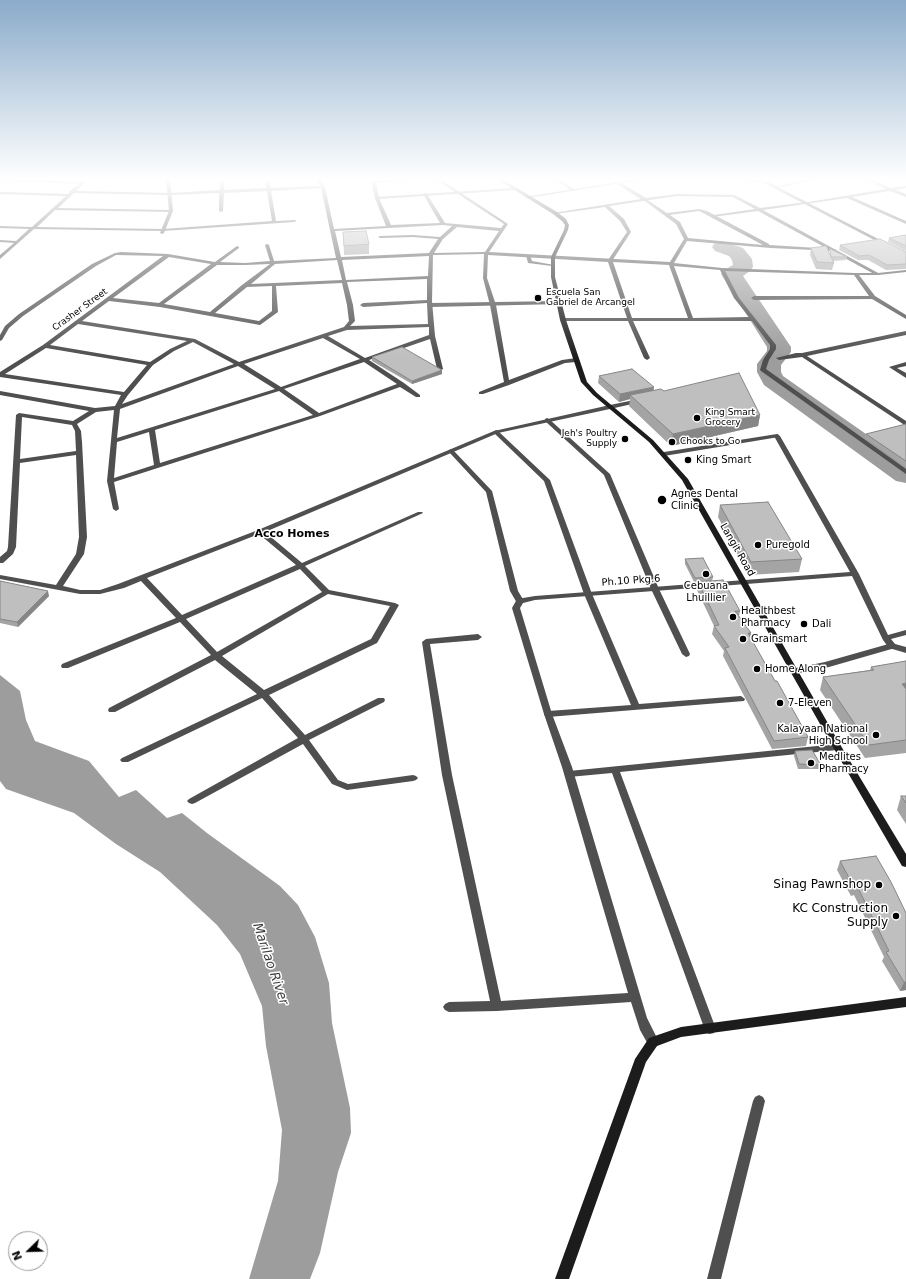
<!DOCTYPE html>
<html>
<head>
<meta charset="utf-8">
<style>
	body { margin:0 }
	#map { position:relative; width:906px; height:1279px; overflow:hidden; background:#fff; font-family:"DejaVu Sans",sans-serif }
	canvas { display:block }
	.north { position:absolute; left:8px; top:1231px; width:40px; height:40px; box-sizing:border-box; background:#fff; border:1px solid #999; border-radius:50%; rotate:247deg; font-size:11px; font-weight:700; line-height:16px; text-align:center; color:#000 }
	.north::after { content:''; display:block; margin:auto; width:14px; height:18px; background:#000; clip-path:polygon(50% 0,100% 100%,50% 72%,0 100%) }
</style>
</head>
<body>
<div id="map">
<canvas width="906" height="1279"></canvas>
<div class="north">N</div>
</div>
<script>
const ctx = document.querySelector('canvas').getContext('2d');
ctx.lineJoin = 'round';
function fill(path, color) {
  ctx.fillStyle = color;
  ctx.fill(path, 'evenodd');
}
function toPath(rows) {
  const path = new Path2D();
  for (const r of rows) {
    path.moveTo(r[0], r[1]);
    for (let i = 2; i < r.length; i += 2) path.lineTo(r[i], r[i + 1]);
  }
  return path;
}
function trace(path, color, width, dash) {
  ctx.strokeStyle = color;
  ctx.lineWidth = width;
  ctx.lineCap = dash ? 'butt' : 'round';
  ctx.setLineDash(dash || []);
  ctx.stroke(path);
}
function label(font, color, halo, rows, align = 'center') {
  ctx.font = font + ' "DejaVu Sans",sans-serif';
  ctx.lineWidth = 3;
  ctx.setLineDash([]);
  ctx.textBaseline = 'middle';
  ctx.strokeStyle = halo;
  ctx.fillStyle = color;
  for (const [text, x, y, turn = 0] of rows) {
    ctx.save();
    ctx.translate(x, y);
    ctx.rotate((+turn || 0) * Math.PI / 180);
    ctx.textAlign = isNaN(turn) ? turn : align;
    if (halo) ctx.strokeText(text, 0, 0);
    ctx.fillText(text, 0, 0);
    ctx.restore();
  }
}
fill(toPath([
	[0,675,20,691,26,720,35,741,89,761,119,797,136,790,167,818,182,813,207,833,280,886,298,905,315,937,329,983,332,1023,350,1108,351,1133,338,1172,320,1253,310,1279,249,1279,278,1181,282,1130,266,1046,262,1006,240,954,217,925,160,872,116,844,74,813,6,789,0,781]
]), '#9d9d9d');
fill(toPath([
	[722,241,743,248,752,259,753,267,750,271,743,276,791,347,791,352,781,365,781,372,783,376,906,462,906,483,896,481,764,385,757,372,757,364,767,351,767,347,721,274,724,270,733,265,732,260,729,256,715,251,712,247,715,243,722,241]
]), '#9d9d9d');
fill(toPath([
	[166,179,170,179,173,211,164,233,162,234,160,233,169,211,166,179],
	[810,179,818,179,776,188,774,187,810,179],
	[617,182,619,182,646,198,677,194,734,195,760,208,807,202,807,203,805,204,763,210,880,274,876,275,758,211,712,217,712,216,714,215,755,209,733,197,677,196,609,206,624,219,631,232,612,261,608,261,608,260,627,232,620,221,605,207,555,214,553,213,641,199,617,184,617,182],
	[514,188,515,190,377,199,375,198,377,197,514,188],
	[0,226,31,227,33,228,31,229,0,228,0,226],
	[526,255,530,255,532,261,554,265,552,266,528,263,526,255],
	[559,301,561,302,561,304,430,307,427,305,430,303,559,301],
	[796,353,802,353,805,355,802,357,779,360,776,358,796,353],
	[639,399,642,401,641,402,610,409,607,407,610,405,639,399],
	[547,418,549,419,610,474,659,589,690,654,689,656,686,657,682,654,651,589,604,475,545,421,545,419,547,418],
	[496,430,498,431,550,480,592,594,639,704,741,696,745,699,744,701,548,717,545,716,544,714,545,712,548,711,631,705,584,594,544,481,494,433,493,432,496,430],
	[777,434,779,435,779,437,664,456,661,454,664,452,777,434],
	[451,449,453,450,492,491,518,591,524,601,523,603,517,603,510,591,486,492,449,452,448,451,451,449],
	[892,643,895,644,896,646,895,648,829,667,794,674,790,671,791,669,825,662,892,643],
	[837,744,840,745,841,747,840,749,837,750,620,772,716,1029,714,1033,710,1034,706,1033,612,773,569,777,566,776,564,774,566,772,569,771,837,744]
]), '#4f4f4f');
fill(toPath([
	[0,179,82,182,85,179,89,179,76,191,170,193,220,190,220,179,224,179,224,190,266,188,265,179,269,179,271,188,320,186,317,179,321,179,325,187,334,229,386,226,375,198,371,179,375,179,375,181,423,179,376,183,379,198,391,225,440,223,423,194,425,193,427,194,445,223,501,228,504,224,435,179,440,179,508,224,489,252,670,262,684,239,676,224,645,201,644,200,646,199,667,213,699,209,707,211,769,244,769,245,834,249,836,250,834,251,771,248,687,241,674,263,722,268,855,273,878,273,906,270,906,272,878,275,859,275,875,296,906,315,906,319,872,299,754,300,751,298,754,296,869,296,854,275,725,271,739,298,776,345,776,349,769,360,766,369,906,469,906,474,761,371,760,370,763,360,770,349,770,345,752,321,633,321,650,358,647,360,644,358,628,321,561,321,560,320,563,318,627,318,608,262,488,255,487,278,496,305,509,380,562,360,576,358,579,360,576,362,565,363,509,385,483,394,479,394,479,392,504,382,490,305,483,278,484,254,433,255,432,301,435,336,443,369,440,371,437,369,430,339,369,360,404,383,420,395,420,397,416,397,400,387,320,416,114,482,119,509,116,511,113,509,107,481,114,410,96,412,77,424,81,431,82,442,87,537,84,554,63,586,80,590,100,590,118,584,258,530,494,431,610,405,613,407,610,409,498,433,265,532,302,563,418,512,422,512,423,513,305,566,329,590,395,603,399,605,377,643,269,695,305,735,378,698,384,698,385,700,384,702,309,740,338,780,348,784,413,775,416,776,418,778,416,780,413,781,347,790,332,784,303,744,195,803,192,804,189,803,187,801,189,799,298,738,262,698,128,762,122,762,120,760,122,758,257,694,215,660,115,712,109,712,108,710,109,708,211,655,180,622,68,668,62,668,61,666,62,664,176,618,141,581,124,588,100,594,80,594,0,579,0,575,56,585,76,554,79,537,76,455,20,463,16,547,13,554,3,563,0,563,0,557,7,551,8,547,16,415,19,413,73,421,89,411,0,395,0,391,95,408,115,406,121,395,0,377,0,372,43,345,163,256,116,255,96,266,23,316,9,328,2,340,0,341,0,335,5,326,19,314,92,264,115,253,121,252,168,254,215,262,237,246,239,247,239,248,220,262,245,263,270,261,265,245,267,244,269,245,274,261,336,258,321,188,271,191,276,221,296,220,296,221,294,222,163,231,34,229,0,259,0,255,14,243,0,242,0,240,16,241,29,229,29,227,32,227,66,196,0,194,0,192,68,194,70,191,79,184,0,181,0,179],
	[267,191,272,221,163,229,37,227,55,210,171,212,173,211,171,210,58,208,74,193,170,195,219,193,219,211,221,212,223,211,224,193,267,191],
	[699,211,703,213,763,245,688,238,680,222,670,215,699,211],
	[443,225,452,226,440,237,413,235,380,236,378,237,380,238,413,237,438,239,429,253,341,257,335,231,443,225],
	[457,227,499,231,485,252,434,253,443,239,457,227],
	[429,256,428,276,346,280,342,260,429,256],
	[169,257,211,264,159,303,113,298,169,257],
	[337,260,342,280,251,284,275,264,337,260],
	[613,262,669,265,688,318,632,318,613,262],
	[270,264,242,285,210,312,164,304,217,265,245,265,270,264],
	[674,266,720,270,734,298,749,317,693,318,674,266],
	[427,279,427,300,363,303,360,305,363,307,427,303,428,324,350,326,355,321,353,305,347,282,427,279],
	[342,283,347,305,349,321,344,327,239,362,195,339,82,321,109,301,160,307,260,325,278,312,276,286,342,283],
	[272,286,272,311,259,321,215,313,247,287,272,286],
	[78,324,187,341,170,349,150,362,50,345,78,324],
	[429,327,429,335,365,358,328,336,347,330,429,327],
	[323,338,360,359,281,387,244,364,323,338],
	[193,342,234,364,122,404,128,395,153,365,174,351,193,342],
	[46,348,147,365,124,392,5,374,46,348],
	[364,362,397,384,319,413,284,389,364,362],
	[238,366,275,389,117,438,120,409,238,366],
	[279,391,313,415,160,463,155,430,279,391],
	[22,417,72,425,75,431,76,451,20,459,22,417],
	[149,432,154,465,114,478,117,442,149,432],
	[259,534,296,565,182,615,147,578,259,534],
	[300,569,322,592,217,652,186,619,300,569],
	[328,594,390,606,371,639,264,690,222,656,328,594],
	[554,179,559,179,575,190,572,191,554,179],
	[813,179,820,179,818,180,813,179],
	[865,179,871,179,891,188,906,186,906,188,896,190,906,194,906,197,890,191,852,197,906,221,906,224,847,198,805,204,803,203,886,189,865,179],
	[906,331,906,335,807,356,906,421,906,426,799,355,802,353,906,331],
	[906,362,906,366,897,368,906,373,906,378,889,367,906,362],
	[777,434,780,436,859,574,888,635,906,630,906,635,891,639,895,644,906,647,906,653,889,648,883,640,852,576,535,600,523,603,520,608,552,714,572,767,647,1018,659,1042,657,1046,653,1047,649,1046,640,1030,631,1002,497,1011,449,1012,445,1010,443,1007,445,1004,449,1002,490,1001,442,775,422,642,426,639,478,634,482,637,478,640,430,644,452,775,501,1001,628,993,562,767,544,714,512,608,517,599,535,596,850,572,774,436,777,434],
	[759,1095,763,1097,765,1101,721,1279,707,1279,753,1101,755,1097,759,1095]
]), '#4f4f4f');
fill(toPath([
	[637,179,647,179,527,198,525,197,637,179],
	[731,179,766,181,888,244,884,245,764,183,731,179]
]), '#4f4f4f');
fill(toPath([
	[497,179,502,179,557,212,566,219,569,225,568,230,555,257,555,277,566,320,587,382,597,393,653,440,688,479,841,746,906,854,906,867,902,866,833,747,682,480,649,442,593,395,581,382,560,320,551,277,551,257,564,230,565,225,562,221,553,214,497,179],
	[906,997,906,1007,681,1037,657,1046,646,1062,569,1279,555,1279,635,1059,649,1038,681,1027,906,997]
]), '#1c1c1c');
fill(toPath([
	[343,232,369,244,369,254,344,255],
	[906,236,906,251,888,242,889,238],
	[840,245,906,252,906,269,886,270,868,260,858,260,839,250],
	[811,248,830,254,830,249,847,257,846,260,833,261,834,263,832,270,816,269,810,255],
	[372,357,442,374,412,384,372,361],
	[599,376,654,390,664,391,760,415,758,426,671,446,629,406,630,399,619,402,598,383],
	[906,424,906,467,865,438,866,434],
	[720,505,802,559,799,572,748,575,718,517],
	[685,559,713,577,712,581,740,611,739,616,751,633,750,638,808,737,806,746,772,749,723,656,724,651,712,634,714,626,697,590,698,582,694,582,685,564],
	[0,581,49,596,18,627,0,623],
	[906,661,906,753,865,758,820,690,823,677,870,670,871,667],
	[795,751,821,765,820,769,798,769,794,756],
	[901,796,906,796,906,824,897,810],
	[876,856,906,990,900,991,882,961,884,957,854,895,851,896,837,870,840,861]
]), '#a4a4a4');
fill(toPath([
	[442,370,442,374,412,384,412,381],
	[654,387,653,394,630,395,630,399,619,402,620,394],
	[760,415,758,426,671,446,673,434],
	[48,591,49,596,18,627,17,622],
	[748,633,751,633,749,641],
	[906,683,906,696,902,684],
	[904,982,906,982,906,990,900,991]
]), '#868686');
const building = toPath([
	[366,231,369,244,344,246,343,232,366,231],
	[905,235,906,236,906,246,889,238,905,235],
	[880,239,906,252,906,264,887,265,869,255,859,256,840,245,880,239],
	[826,246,834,263,817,262,811,248,826,246],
	[830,249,847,257,831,257,830,249],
	[402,347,442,370,412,381,372,357,402,347],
	[632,369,654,387,620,394,599,376,632,369],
	[739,373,760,415,673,434,630,395,661,389,664,391,739,373],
	[906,424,906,461,866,434,906,424],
	[768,502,802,559,751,562,720,505,768,502],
	[703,558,713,577,695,578,685,559,703,558],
	[723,580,740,611,735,611,751,633,748,633,775,681,777,681,808,737,774,741,725,648,729,647,714,626,719,625,698,582,723,580],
	[0,581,48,591,17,622,0,619,0,581],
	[906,661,906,683,902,684,906,689,906,740,869,745,823,677,874,670,871,667,906,661],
	[812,750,821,765,799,764,795,751,812,750],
	[901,796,906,796,906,803,901,796],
	[876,856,891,882,906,913,906,982,904,982,886,952,889,951,857,886,854,887,840,861,876,856]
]);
fill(building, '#bfbfbf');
trace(building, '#868686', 1);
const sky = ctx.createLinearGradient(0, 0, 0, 358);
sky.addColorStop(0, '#8aabca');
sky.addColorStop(0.5, '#fff');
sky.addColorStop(1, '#ffffff00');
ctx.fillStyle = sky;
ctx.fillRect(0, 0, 906, 358);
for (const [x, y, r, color] of [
	[538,298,4,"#000"],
	[697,418,4,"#000"],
	[625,439,4,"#000"],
	[672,442,4,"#000"],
	[688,460,4,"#000"],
	[662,500,5,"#000"],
	[758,545,4,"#000"],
	[706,574,4,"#000"],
	[733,617,4,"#000"],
	[804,624,4,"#000"],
	[743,639,4,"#000"],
	[757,669,4,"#000"],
	[780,703,4,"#000"],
	[876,735,4,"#000"],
	[811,763,4,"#000"],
	[879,885,4,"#000"],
	[896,916,4,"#000"]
]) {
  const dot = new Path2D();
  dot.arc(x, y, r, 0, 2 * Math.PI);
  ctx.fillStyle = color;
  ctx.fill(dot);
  trace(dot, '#fff', 1.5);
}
label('9px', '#000', '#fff', [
	["Escuela San",546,293],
	["Gabriel de Arcangel",546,303],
	["King Smart",705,413],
	["Grocery",705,423],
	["Jeh's Poultry",617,434,"right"],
	["Supply",617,444,"right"],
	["Chooks to Go",680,442]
], 'left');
label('9px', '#000', '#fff', [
	["Crasher Street",80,310,-36]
]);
label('10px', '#000', '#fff', [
	["King Smart",696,460],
	["Agnes Dental",671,494],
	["Clinic",671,506],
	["Puregold",766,545],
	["Cebuana",706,586,"center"],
	["Lhuillier",706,598,"center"],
	["Healthbest",741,611],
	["Pharmacy",741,623],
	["Dali",812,624],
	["Grainsmart",751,639],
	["Home Along",765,669],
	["7-Eleven",788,703],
	["Kalayaan National",868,729,"right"],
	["High School",868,741,"right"],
	["Medlites",819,757],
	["Pharmacy",819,769]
], 'left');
label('10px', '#000', '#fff', [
	["Langit Road",737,550,60],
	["Ph.10 Pkg.6",631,581,-4]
]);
label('bold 11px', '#000', '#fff', [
	["Acco Homes",292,534]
]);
label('12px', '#000', '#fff', [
	["Sinag Pawnshop",871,885],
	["KC Construction",888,909],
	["Supply",888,923]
], 'right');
label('italic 13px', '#3e3e3e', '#fff', [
	["Marilao River",270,964,71]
]);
</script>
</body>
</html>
